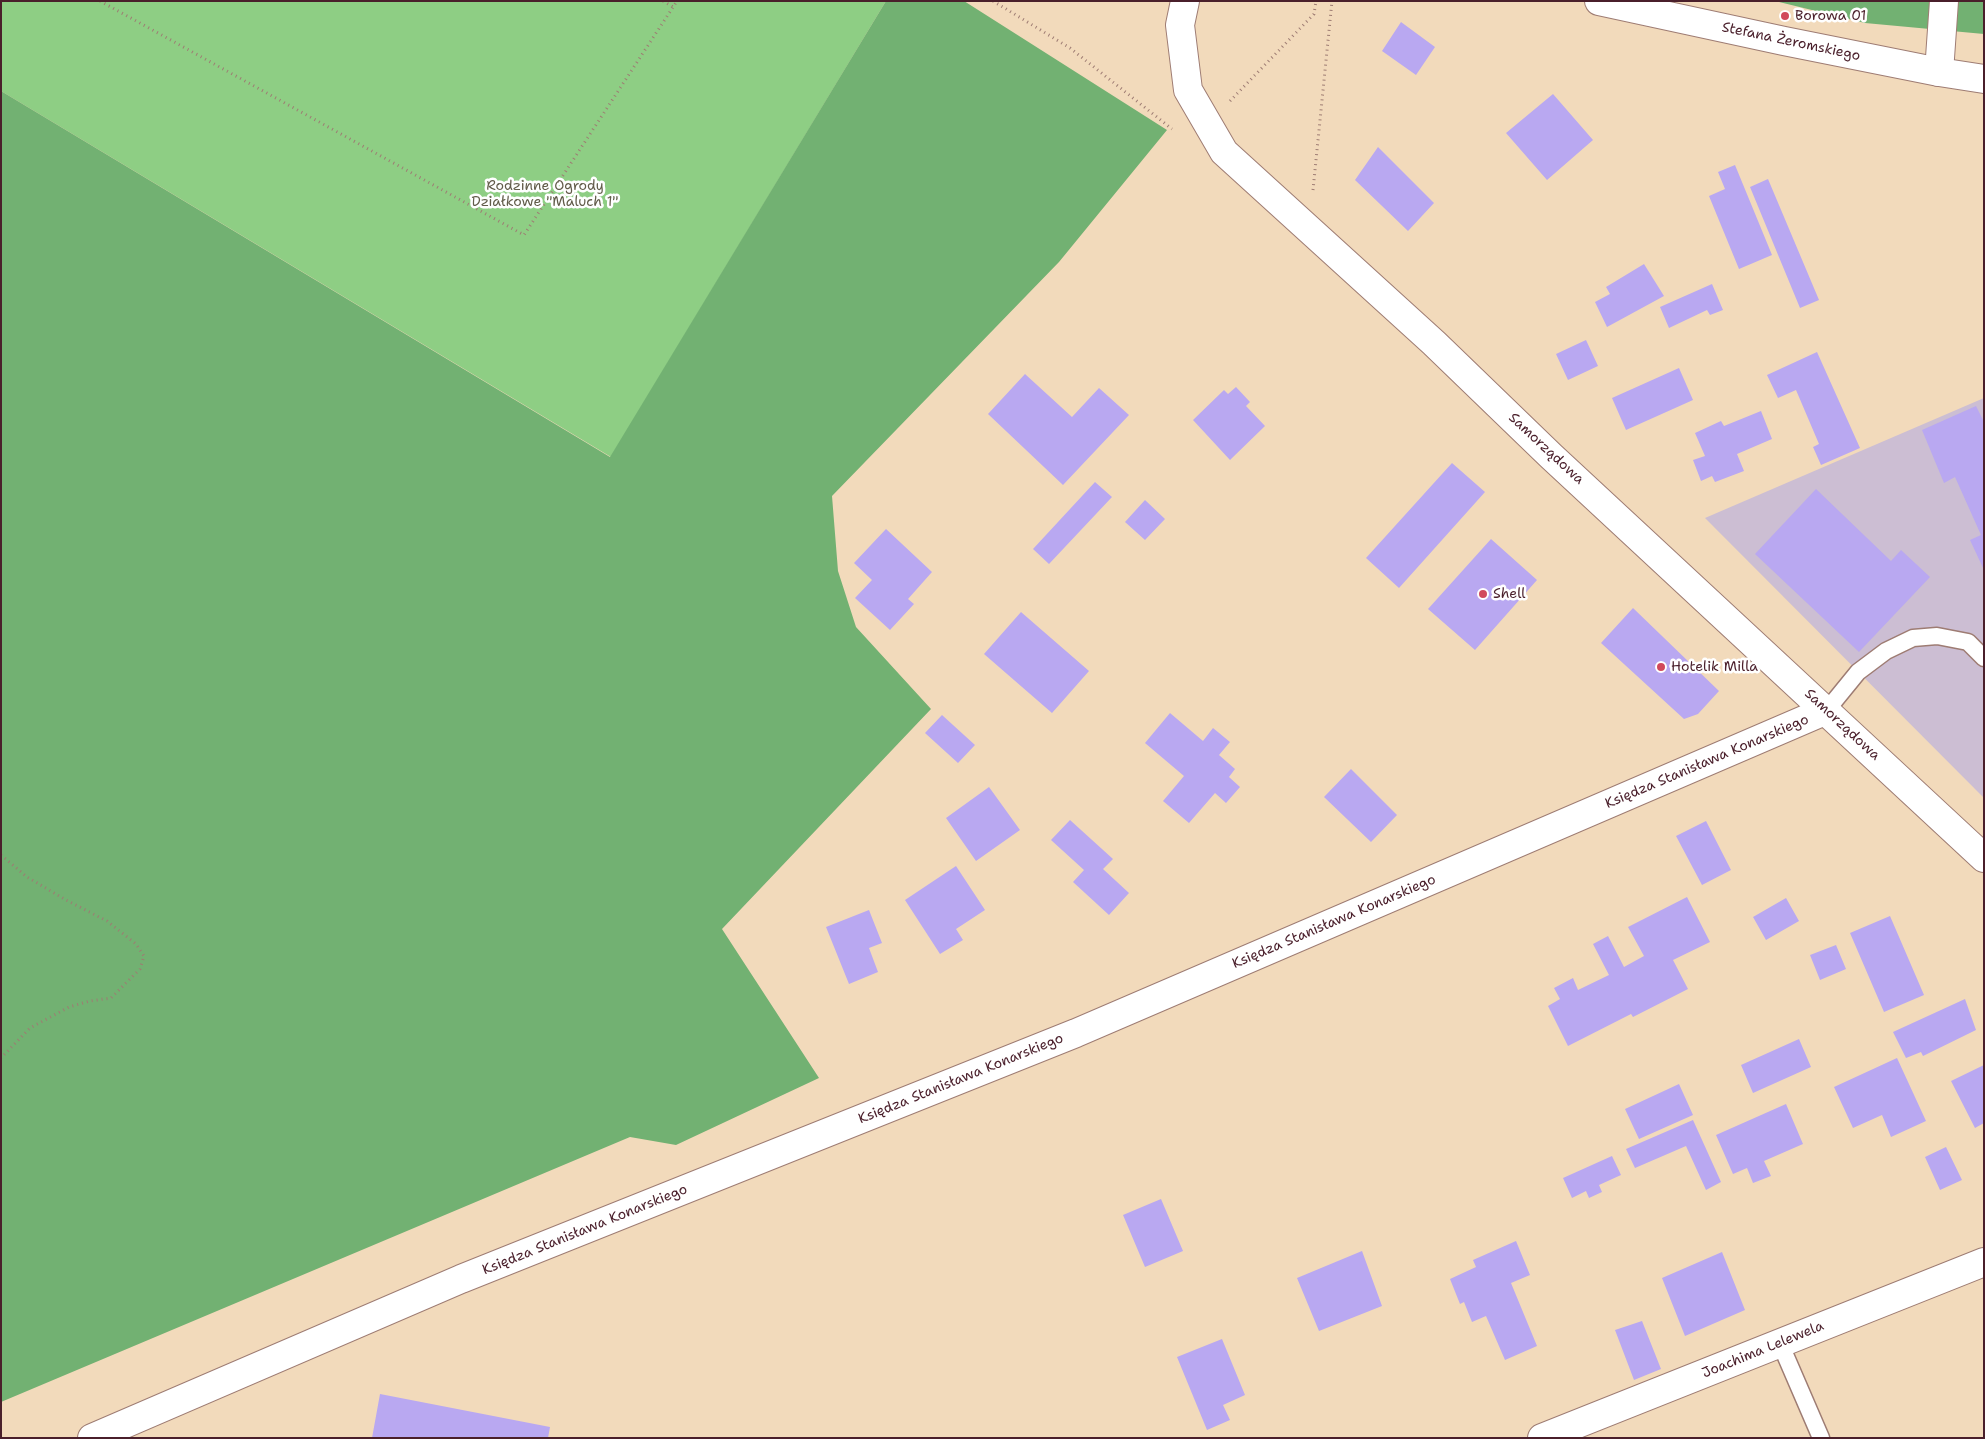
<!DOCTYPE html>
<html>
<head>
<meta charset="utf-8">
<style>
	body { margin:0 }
	#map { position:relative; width:1985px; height:1439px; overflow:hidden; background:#f2dabb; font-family:"Shantell Sans",sans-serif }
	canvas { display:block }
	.frame { position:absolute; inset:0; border:2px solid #4a1f2b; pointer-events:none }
</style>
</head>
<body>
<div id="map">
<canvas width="1985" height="1439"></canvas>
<div class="frame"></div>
</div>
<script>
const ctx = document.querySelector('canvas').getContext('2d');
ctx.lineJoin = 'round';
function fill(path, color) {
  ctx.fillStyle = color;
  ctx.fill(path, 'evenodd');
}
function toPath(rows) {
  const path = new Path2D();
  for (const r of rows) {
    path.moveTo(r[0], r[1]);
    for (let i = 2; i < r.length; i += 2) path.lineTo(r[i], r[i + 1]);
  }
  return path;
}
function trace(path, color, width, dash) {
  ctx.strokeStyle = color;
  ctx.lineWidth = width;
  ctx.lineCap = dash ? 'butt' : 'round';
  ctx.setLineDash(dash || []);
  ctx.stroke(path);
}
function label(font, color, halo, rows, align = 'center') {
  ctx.font = font + ' "Shantell Sans",sans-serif';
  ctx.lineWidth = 5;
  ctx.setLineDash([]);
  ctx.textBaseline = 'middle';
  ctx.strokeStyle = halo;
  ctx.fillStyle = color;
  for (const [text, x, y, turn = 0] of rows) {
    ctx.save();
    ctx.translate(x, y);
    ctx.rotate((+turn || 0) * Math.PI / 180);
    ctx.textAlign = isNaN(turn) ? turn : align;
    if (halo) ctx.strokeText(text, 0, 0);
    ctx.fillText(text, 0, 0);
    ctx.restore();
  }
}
fill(toPath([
	[1984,398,1984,798,1705,518]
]), '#ccbed3');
fill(toPath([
	[1,1,886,1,611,457,1,91]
]), '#8ece84');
fill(toPath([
	[886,1,964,1,1167,130,1059,262,832,496,838,571,856,627,931,709,722,929,819,1078,676,1145,630,1137,1,1402,1,91,610,457],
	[1775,1,1984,1,1984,34,1865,23]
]), '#72b172');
fill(toPath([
	[1401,22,1435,47,1416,75,1382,51],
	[1553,94,1593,140,1547,180,1506,133],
	[1378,147,1434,203,1408,231,1355,180],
	[1735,165,1772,255,1739,269,1709,196,1725,189,1718,172],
	[1768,179,1819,300,1800,308,1750,187],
	[1644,264,1664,296,1607,327,1595,302,1610,294,1606,287],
	[1712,284,1723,310,1710,315,1707,310,1669,328,1660,307],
	[1586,340,1598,366,1568,380,1556,354],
	[1817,352,1860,448,1821,465,1813,447,1819,444,1796,390,1778,398,1767,375],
	[1679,368,1693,400,1626,430,1612,398],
	[1025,374,1072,417,1099,388,1129,415,1063,485,988,414],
	[1236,387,1250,402,1246,406,1265,426,1230,460,1193,420,1224,390,1228,394],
	[1976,406,1984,422,1984,570,1970,540,1981,535,1955,477,1944,483,1922,430],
	[1761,411,1772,439,1737,454,1744,471,1715,482,1712,476,1701,481,1693,460,1705,456,1695,433,1721,421,1724,426],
	[1452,463,1485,492,1399,588,1366,558],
	[1095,482,1112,497,1049,564,1033,549],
	[1816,489,1891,561,1901,550,1930,577,1859,652,1755,554],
	[1145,500,1165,519,1145,540,1125,522],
	[886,529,932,572,908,599,914,604,890,630,855,598,872,580,854,563],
	[1491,539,1537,580,1475,650,1428,609],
	[1633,608,1719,691,1698,714,1684,719,1601,643],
	[1021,612,1089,671,1052,713,984,654],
	[1170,713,1203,741,1213,728,1230,742,1219,755,1235,769,1229,777,1240,787,1226,803,1215,793,1189,823,1163,801,1184,776,1145,743],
	[942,715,975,745,958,763,925,733],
	[1351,769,1397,815,1371,842,1324,797],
	[989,787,1020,830,976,861,946,818],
	[1070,820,1113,859,1103,869,1129,893,1109,915,1073,882,1084,870,1051,840],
	[1706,821,1731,870,1702,885,1676,836],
	[956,866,985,910,956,929,963,940,940,954,905,900],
	[1687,897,1710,942,1673,960,1688,989,1633,1017,1631,1014,1568,1046,1548,1006,1560,999,1554,988,1573,978,1578,990,1609,975,1593,944,1608,936,1624,967,1644,956,1628,927],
	[1786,898,1799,921,1766,940,1753,917],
	[869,910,882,943,869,948,878,972,849,984,826,927],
	[1890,916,1924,995,1884,1012,1850,933],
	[1836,945,1846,969,1820,980,1810,955],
	[1965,999,1976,1030,1923,1056,1921,1052,1906,1058,1893,1032],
	[1799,1039,1811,1067,1753,1093,1741,1065],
	[1897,1058,1926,1121,1891,1137,1882,1115,1853,1128,1834,1087],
	[1984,1065,1984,1123,1975,1128,1951,1081],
	[1679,1084,1693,1115,1639,1139,1625,1109],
	[1786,1104,1803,1144,1764,1161,1771,1176,1753,1183,1747,1168,1733,1174,1716,1135],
	[1693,1120,1721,1182,1706,1190,1686,1146,1635,1168,1626,1149],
	[1946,1147,1962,1180,1940,1190,1925,1157],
	[1612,1156,1621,1175,1599,1185,1602,1192,1589,1198,1586,1191,1572,1198,1563,1178],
	[1161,1199,1183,1251,1145,1267,1123,1215],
	[1516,1241,1530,1275,1511,1283,1537,1346,1505,1360,1486,1316,1472,1322,1464,1302,1460,1304,1450,1279,1476,1267,1473,1260],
	[1362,1251,1382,1306,1319,1331,1297,1278],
	[1722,1252,1745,1310,1685,1336,1662,1278],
	[1642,1321,1661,1369,1634,1380,1615,1330],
	[1222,1339,1245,1395,1223,1405,1230,1420,1207,1430,1177,1357],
	[380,1394,550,1427,548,1438,372,1438]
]), '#b9a8f1');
const lane = toPath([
	[1827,710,1858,672,1886,651,1913,638,1937,636,1968,642,1984,658],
	[1780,1343,1821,1438]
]);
const street = toPath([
	[1939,72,1944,1],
	[92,1438,461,1279,1076,1033,1827,710],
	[1542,1438,1984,1262]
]);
const secondary = toPath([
	[1185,1,1180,25,1188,90,1224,152,1434,343,1551,456,1984,858],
	[1599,1,1784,41,1939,72,1984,79]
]);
trace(lane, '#9e7c73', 19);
trace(street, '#9e7c73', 30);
trace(secondary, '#9e7c73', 30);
trace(toPath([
	[100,1,524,235,677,1],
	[663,1,673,7],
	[993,1,1070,48,1172,129],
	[1230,101,1314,14,1316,1],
	[1313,190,1332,1],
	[1,855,27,877,66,900,107,921,136,944,144,956,140,969,111,998,90,1001,69,1007,30,1028,1,1058]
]), '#9e7c73', 3, [1, 4]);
trace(lane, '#fff', 16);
trace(street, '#fff', 28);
trace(secondary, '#fff', 28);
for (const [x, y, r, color] of [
	[1785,16,5,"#d1495b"],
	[1483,594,5,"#d1495b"],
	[1661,667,5,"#d1495b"]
]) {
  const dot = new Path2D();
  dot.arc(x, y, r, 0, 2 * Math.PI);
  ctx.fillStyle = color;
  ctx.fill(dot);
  trace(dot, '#fff', 2);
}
label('14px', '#4a1f2b', '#fff', [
	["Borowa 01",1795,16],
	["Shell",1493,594],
	["Hotelik Milla",1671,667]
], 'left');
label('14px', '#4a1f2b', '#fff', [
	["Stefana Żeromskiego",1791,42,12],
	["Samorządowa",1546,449,43],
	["Samorządowa",1842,725,43],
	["Księdza Stanisława Konarskiego",1707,762,-23],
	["Księdza Stanisława Konarskiego",1334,922,-23],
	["Księdza Stanisława Konarskiego",961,1079,-22],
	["Księdza Stanisława Konarskiego",585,1230,-22],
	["Joachima Lelewela",1763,1350,-22]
]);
label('14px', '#625c4a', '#fff', [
	["Rodzinne Ogrody",545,186],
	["Działkowe \"Maluch 1\"",545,202]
]);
</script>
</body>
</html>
